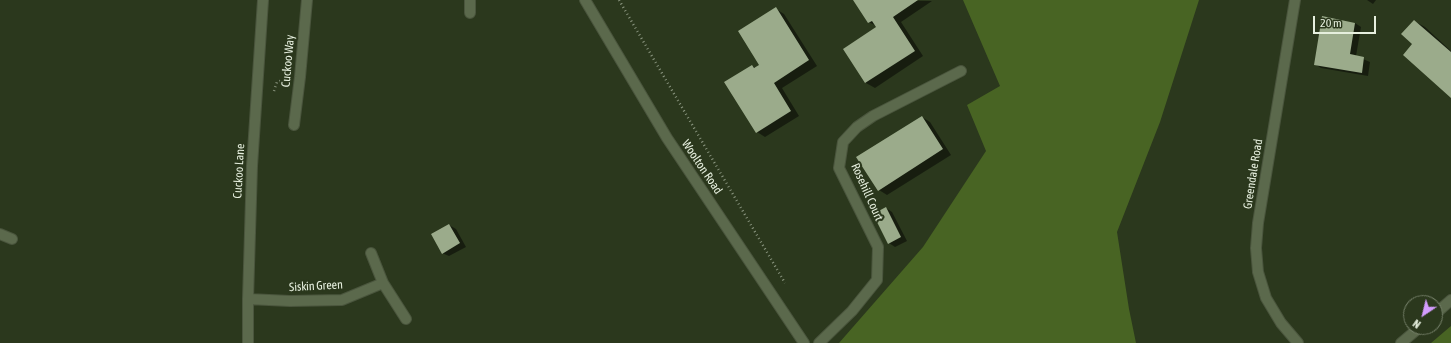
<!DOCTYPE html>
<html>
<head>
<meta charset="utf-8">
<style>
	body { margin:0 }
	#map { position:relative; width:1451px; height:343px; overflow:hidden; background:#2b381d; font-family:"Asap Condensed",sans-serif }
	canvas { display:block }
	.north { position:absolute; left:1403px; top:295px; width:40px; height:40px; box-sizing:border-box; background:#2b381d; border:1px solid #76816a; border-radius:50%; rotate:215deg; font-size:11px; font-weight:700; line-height:16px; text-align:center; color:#e6efde }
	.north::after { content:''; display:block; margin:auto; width:14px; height:18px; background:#d39cfd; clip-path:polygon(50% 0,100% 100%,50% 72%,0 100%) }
	.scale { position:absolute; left:1313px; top:16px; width:63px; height:18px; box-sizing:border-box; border:2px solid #e6efde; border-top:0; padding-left:5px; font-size:12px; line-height:14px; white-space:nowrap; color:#e6efde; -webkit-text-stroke:3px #2b381d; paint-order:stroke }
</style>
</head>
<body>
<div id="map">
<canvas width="1451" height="343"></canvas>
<div class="north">N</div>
<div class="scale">20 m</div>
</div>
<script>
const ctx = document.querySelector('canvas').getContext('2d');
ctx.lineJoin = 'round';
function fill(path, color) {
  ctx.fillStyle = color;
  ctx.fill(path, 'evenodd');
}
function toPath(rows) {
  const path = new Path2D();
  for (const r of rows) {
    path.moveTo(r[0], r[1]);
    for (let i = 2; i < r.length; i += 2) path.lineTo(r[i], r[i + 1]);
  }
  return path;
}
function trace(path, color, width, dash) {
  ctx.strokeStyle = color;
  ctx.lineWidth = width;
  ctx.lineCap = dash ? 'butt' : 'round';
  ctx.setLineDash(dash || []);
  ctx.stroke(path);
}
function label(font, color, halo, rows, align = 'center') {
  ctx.font = font + ' "Asap Condensed",sans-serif';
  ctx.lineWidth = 4;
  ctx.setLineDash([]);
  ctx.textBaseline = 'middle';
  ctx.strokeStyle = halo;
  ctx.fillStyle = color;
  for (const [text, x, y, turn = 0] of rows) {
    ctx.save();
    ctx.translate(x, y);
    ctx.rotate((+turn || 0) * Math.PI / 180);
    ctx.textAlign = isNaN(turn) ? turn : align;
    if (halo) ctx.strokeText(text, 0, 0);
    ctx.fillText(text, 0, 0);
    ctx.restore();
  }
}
fill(toPath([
	[963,0,1199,0,1160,122,1117,232,1129,309,1136,343,839,343,923,247,986,151,967,105,1000,86],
	[1451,326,1451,343,1431,343]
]), '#486423');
fill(toPath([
	[854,0,932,1,901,22,923,56,875,88,866,83,844,49,878,27,869,22],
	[1367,0,1376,0,1373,4],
	[776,9,784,14,817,66,782,88,799,116,765,137,757,132,752,66,756,68,760,65],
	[1414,21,1425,27,1451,51,1451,97,1414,44],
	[1355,23,1361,27,1356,56,1370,62,1368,76,1321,68,1315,64],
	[922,117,930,122,951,155,887,195,879,190],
	[886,208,892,212,907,241,895,247,889,243],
	[449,225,456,229,466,247,449,256,442,253]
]), '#0007');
fill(toPath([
	[853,0,918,0,893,17,915,51,865,83,843,49,876,27,872,21,868,23],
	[776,7,809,60,774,83,791,111,756,133,724,82,752,65,754,68,759,65,738,31],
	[1322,16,1355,23,1350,54,1364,57,1362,73,1314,65],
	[1414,20,1451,52,1451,98,1403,55,1412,44,1401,34],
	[922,116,943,149,878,191,856,157],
	[886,207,901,237,888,244,873,214],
	[449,224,460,243,442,254,431,234]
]), '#9bab8b');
const street = toPath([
	[1295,0,1258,223,1256,248,1258,272,1266,298,1281,323,1298,343],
	[470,13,470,0],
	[294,125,300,77,307,0],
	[0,234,12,239],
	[371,253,383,283,406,319],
	[248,299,290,301,342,300,383,283],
	[1435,314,1451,300],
	[248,343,248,299,252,166,263,0],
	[819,343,852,311,877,280,878,247,839,168,843,142,857,127,873,116,961,71],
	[1401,343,1420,327]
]);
const secondary = toPath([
	[585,0,667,138,804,343]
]);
trace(street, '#4a553d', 12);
trace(secondary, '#4a553d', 12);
trace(toPath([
	[619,0,785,283],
	[274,91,277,82,284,80]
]), '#89947e', 2.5, [1, 3]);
trace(street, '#5b694c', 10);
trace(secondary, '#5b694c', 10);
label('12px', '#e6efde', '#2b381d', [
	["Cuckoo Way",288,61,-85],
	["Woolton Road",702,167,56],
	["Cuckoo Lane",239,171,-87],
	["Greendale Road",1253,174,-81],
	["Rosehill Court",867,192,66],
	["Siskin Green",316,286,-3]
]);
</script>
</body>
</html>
